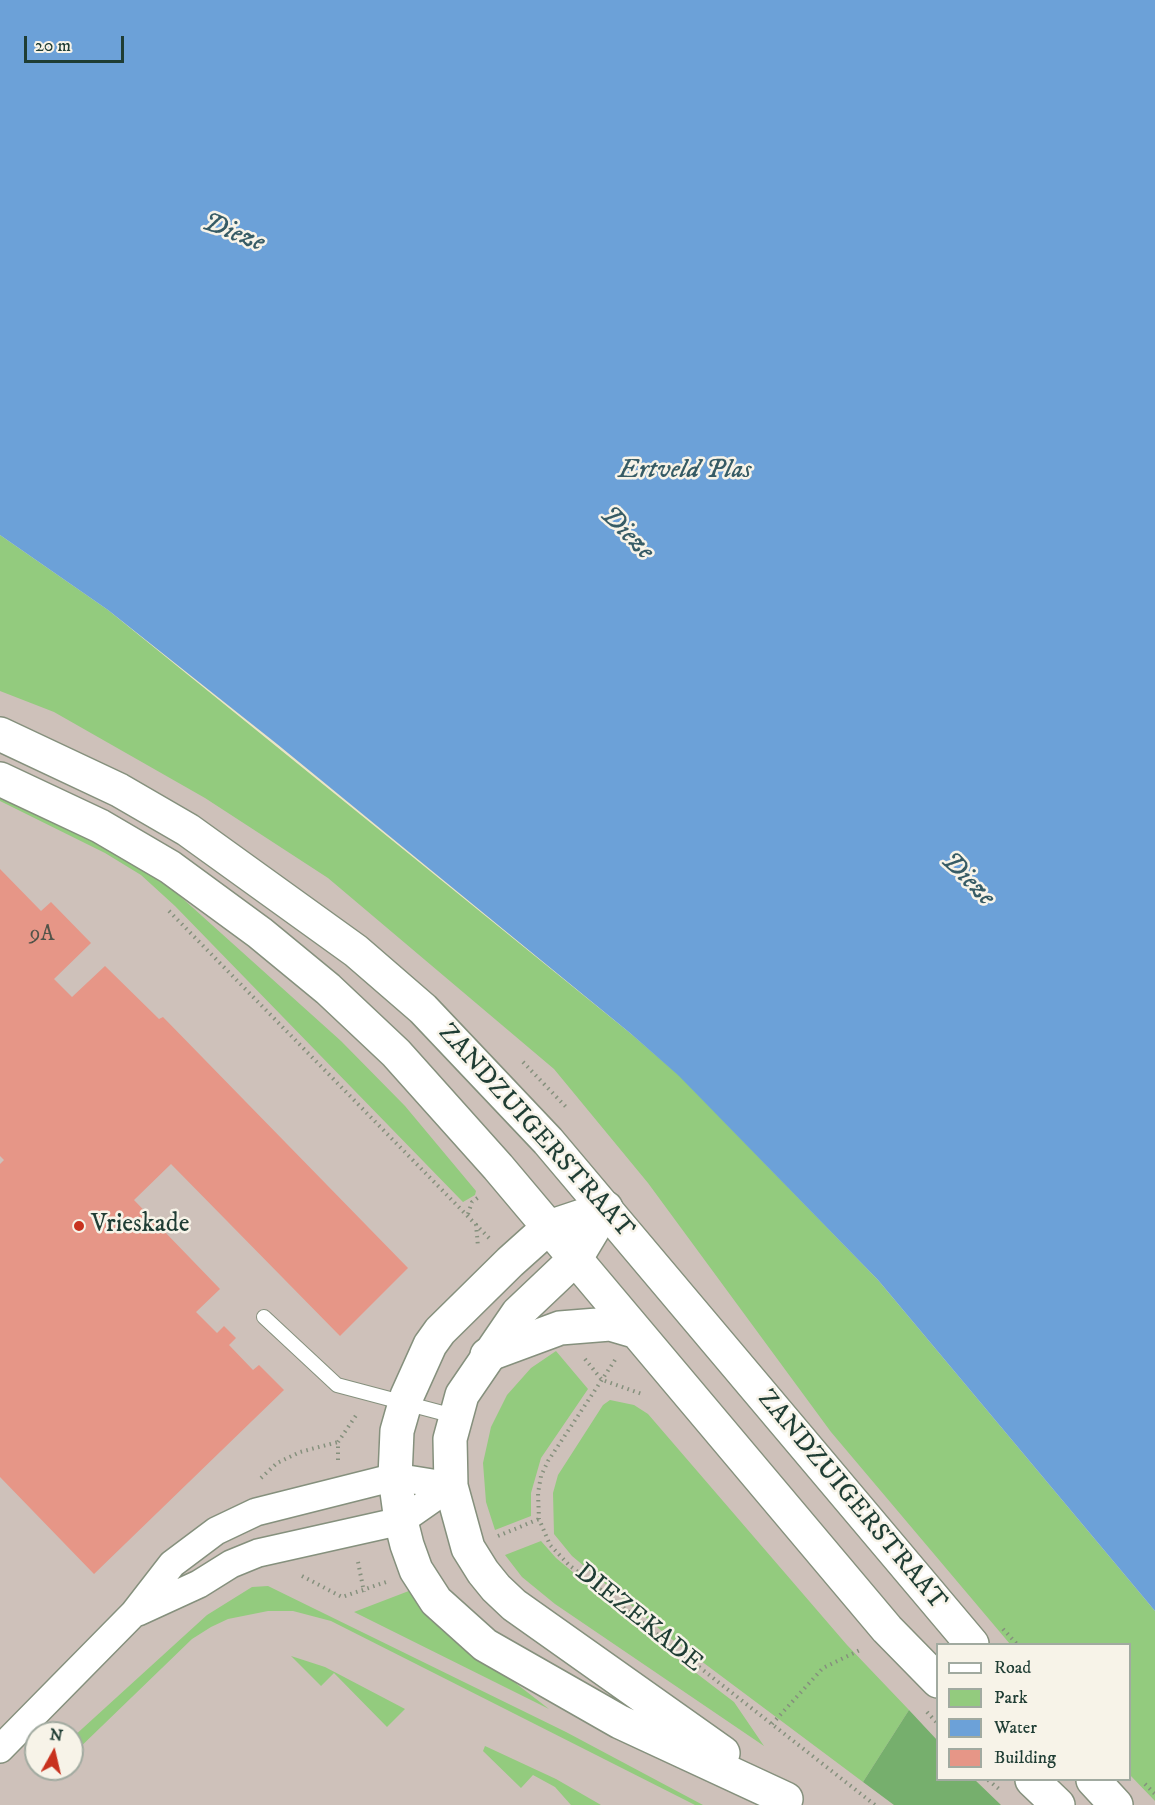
<!DOCTYPE html>
<html>
<head>
<meta charset="utf-8">
<style>
	body { margin:0 }
	#map { position:relative; width:1155px; height:1805px; overflow:hidden; background:#ebe4c6; font-family:"IM FELL DW Pica",serif }
	canvas { display:block }
	.legend { position:absolute; left:936px; top:1643px; width:195px; height:138px; box-sizing:border-box; background:#f7f3e8; border:2px solid #a1aaa0; margin:0; padding:8px 10px; list-style:none; font-size:18px; color:#1f3d34 }
	.legend li { display:flex; align-items:center; gap:12px; height:30px }
	.legend b { width:30px; border:2px solid #a1aaa0 }
	.north { position:absolute; left:24px; top:1721px; width:60px; height:60px; box-sizing:border-box; background:#f7f3e8; border:2px solid #a1aaa0; border-radius:50%; rotate:8deg; font-size:16px; font-weight:700; line-height:24px; text-align:center; color:#1f3d34 }
	.north::after { content:''; display:block; margin:auto; width:21px; height:27px; background:#c8321e; clip-path:polygon(50% 0,100% 100%,50% 72%,0 100%) }
	.scale { position:absolute; left:24px; top:36px; width:100px; height:27px; box-sizing:border-box; border:3px solid #1f3d34; border-top:0; padding-left:8px; font-size:18px; line-height:21px; white-space:nowrap; color:#1f3d34; -webkit-text-stroke:4px #f7f3e8; paint-order:stroke }
</style>
</head>
<body>
<div id="map">
<canvas width="1155" height="1805"></canvas>
<ul class="legend">
<li><b style="height:8px;background:#fff"></b>Road</li>
<li><b style="height:16px;background:#93cb7e"></b>Park</li>
<li><b style="height:16px;background:#6ca1d8"></b>Water</li>
<li><b style="height:16px;background:#e69687"></b>Building</li>
</ul>
<div class="north">N</div>
<div class="scale">20 m</div>
</div>
<script>
const ctx = document.querySelector('canvas').getContext('2d');
ctx.lineJoin = 'round';
function fill(path, color) {
  ctx.fillStyle = color;
  ctx.fill(path, 'evenodd');
}
function toPath(rows) {
  const path = new Path2D();
  for (const r of rows) {
    path.moveTo(r[0], r[1]);
    for (let i = 2; i < r.length; i += 2) path.lineTo(r[i], r[i + 1]);
  }
  return path;
}
function trace(path, color, width, dash) {
  ctx.strokeStyle = color;
  ctx.lineWidth = width;
  ctx.lineCap = dash ? 'butt' : 'round';
  ctx.setLineDash(dash || []);
  ctx.stroke(path);
}
function label(font, color, halo, rows, align = 'center') {
  ctx.font = font + ' "IM FELL DW Pica",serif';
  ctx.lineWidth = 5;
  ctx.setLineDash([]);
  ctx.textBaseline = 'middle';
  ctx.strokeStyle = halo;
  ctx.fillStyle = color;
  for (const [text, x, y, turn = 0] of rows) {
    ctx.save();
    ctx.translate(x, y);
    ctx.rotate((+turn || 0) * Math.PI / 180);
    ctx.textAlign = isNaN(turn) ? turn : align;
    if (halo) ctx.strokeText(text, 0, 0);
    ctx.fillText(text, 0, 0);
    ctx.restore();
  }
}
fill(toPath([
	[0,577,570,1081,1106,1644,938,1644,938,1780,1130,1780,1130,1673,1155,1705,1155,1805,0,1805],
	[36,1733,72,1733,72,1769,36,1769]
]), '#cec1ba');
fill(toPath([
	[0,535,108,610,630,1033,680,1076,878,1280,1155,1611,1155,1801,1130,1775,1130,1644,1010,1644,831,1432,648,1183,554,1069,328,878,205,798,54,712,0,691],
	[0,795,105,847,172,889,341,1041,405,1106,476,1191,475,1195,463,1202,460,1199,175,906,141,875,105,853,0,801],
	[556,1351,588,1389,541,1458,531,1493,531,1516,495,1530,486,1502,483,1463,491,1427,507,1395,531,1368],
	[610,1400,634,1405,648,1414,847,1645,909,1710,863,1782,669,1637,572,1556,554,1534,553,1493,558,1475,603,1405],
	[541,1541,556,1558,662,1647,734,1702,764,1746,555,1604,522,1577,505,1555],
	[268,1586,566,1732,703,1805,695,1805,331,1621,293,1611,268,1611,228,1619,211,1627,192,1639,72,1755,72,1738,207,1615,252,1587],
	[414,1589,452,1634,549,1709,354,1612],
	[291,1656,325,1667,405,1709,387,1727,334,1673,321,1686],
	[485,1746,556,1779,601,1805,571,1805,555,1787,533,1775,521,1788,483,1751]
]), '#93cb7e');
fill(toPath([
	[909,1710,937,1740,938,1780,975,1780,1001,1805,894,1805,863,1782]
]), '#76af6d');
fill(toPath([
	[0,0,1155,0,1155,1611,878,1280,679,1076,630,1033,277,744,108,610,0,535]
]), '#6ca1d8');
fill(toPath([
	[0,869,41,911,51,902,91,943,54,979,72,997,105,966,159,1019,163,1017,408,1268,340,1336,171,1164,134,1200,220,1289,196,1312,217,1333,224,1326,236,1338,229,1345,253,1370,259,1365,284,1390,94,1574,0,1477,0,1164,4,1160,0,1156]
]), '#e69687');
const service = toPath([
	[264,1317,337,1385,454,1416]
]);
const minor = toPath([
	[138,1612,199,1584,231,1564,258,1553,401,1521,451,1486],
	[0,1749,134,1613,172,1564,216,1531,256,1512,395,1477,451,1486]
]);
const tertiary = toPath([
	[606,1208,549,1227,510,1262,440,1331,430,1345,407,1396,397,1431,395,1477,401,1521,407,1545,416,1570,436,1601,485,1645,620,1722,786,1799],
	[606,1208,576,1258,518,1313,462,1395,450,1439,451,1486,468,1548,483,1572,496,1588,514,1605,723,1753]
]);
const secondary = toPath([
	[0,734,119,790,188,830,356,951,423,1009,548,1141,972,1644],
	[0,779,100,826,170,867,260,933,328,989,396,1053,498,1167,887,1629,938,1681],
	[487,1355,560,1328,610,1324,634,1331],
	[1032,1780,1058,1805],
	[1093,1780,1116,1805]
]);
trace(service, '#85907d', 16);
trace(minor, '#85907d', 30);
trace(tertiary, '#85907d', 36);
trace(secondary, '#85907d', 36);
trace(toPath([
	[169,911,489,1238],
	[523,1062,567,1108],
	[468,1214,472,1202,480,1196],
	[476,1224,478,1247],
	[585,1359,602,1380,642,1394],
	[615,1360,548,1461,541,1476,538,1493,539,1519,550,1545,569,1565,875,1805],
	[338,1460,338,1442,357,1414],
	[261,1478,277,1463,300,1452,338,1442],
	[498,1536,539,1519],
	[358,1562,364,1592],
	[302,1576,342,1597,386,1582],
	[1003,1629,1017,1644],
	[927,1712,938,1724],
	[772,1724,823,1668,862,1649],
	[988,1780,999,1789],
	[1145,1784,1155,1794]
]), '#85907d', 4, [1.5, 4.5]);
trace(service, '#fff', 14);
trace(minor, '#fff', 27);
trace(tertiary, '#fff', 33);
trace(secondary, '#fff', 33);
for (const [x, y, r, color] of [
	[79,1226,6,"#c8321e"]
]) {
  const dot = new Path2D();
  dot.arc(x, y, r, 0, 2 * Math.PI);
  ctx.fillStyle = color;
  ctx.fill(dot);
  trace(dot, '#f7f3e8', 2);
}
label('22px', '#515349', null, [
	["9A",42,935]
]);
label('26px', '#1f3d34', '#f7f3e8', [
	["ZANDZUIGERSTRAAT",535,1132,48],
	["ZANDZUIGERSTRAAT",851,1501,50],
	["DIEZEKADE",638,1619,39]
]);
label('26px', '#1f3d34', '#f7f3e8', [
	["Vrieskade",91,1226]
], 'left');
label('italic 27px', '#365b65', '#f7f3e8', [
	["Dieze",233,234,21],
	["Ertveld Plas",685,471],
	["Dieze",626,534,45],
	["Dieze",967,880,45]
]);
</script>
</body>
</html>
